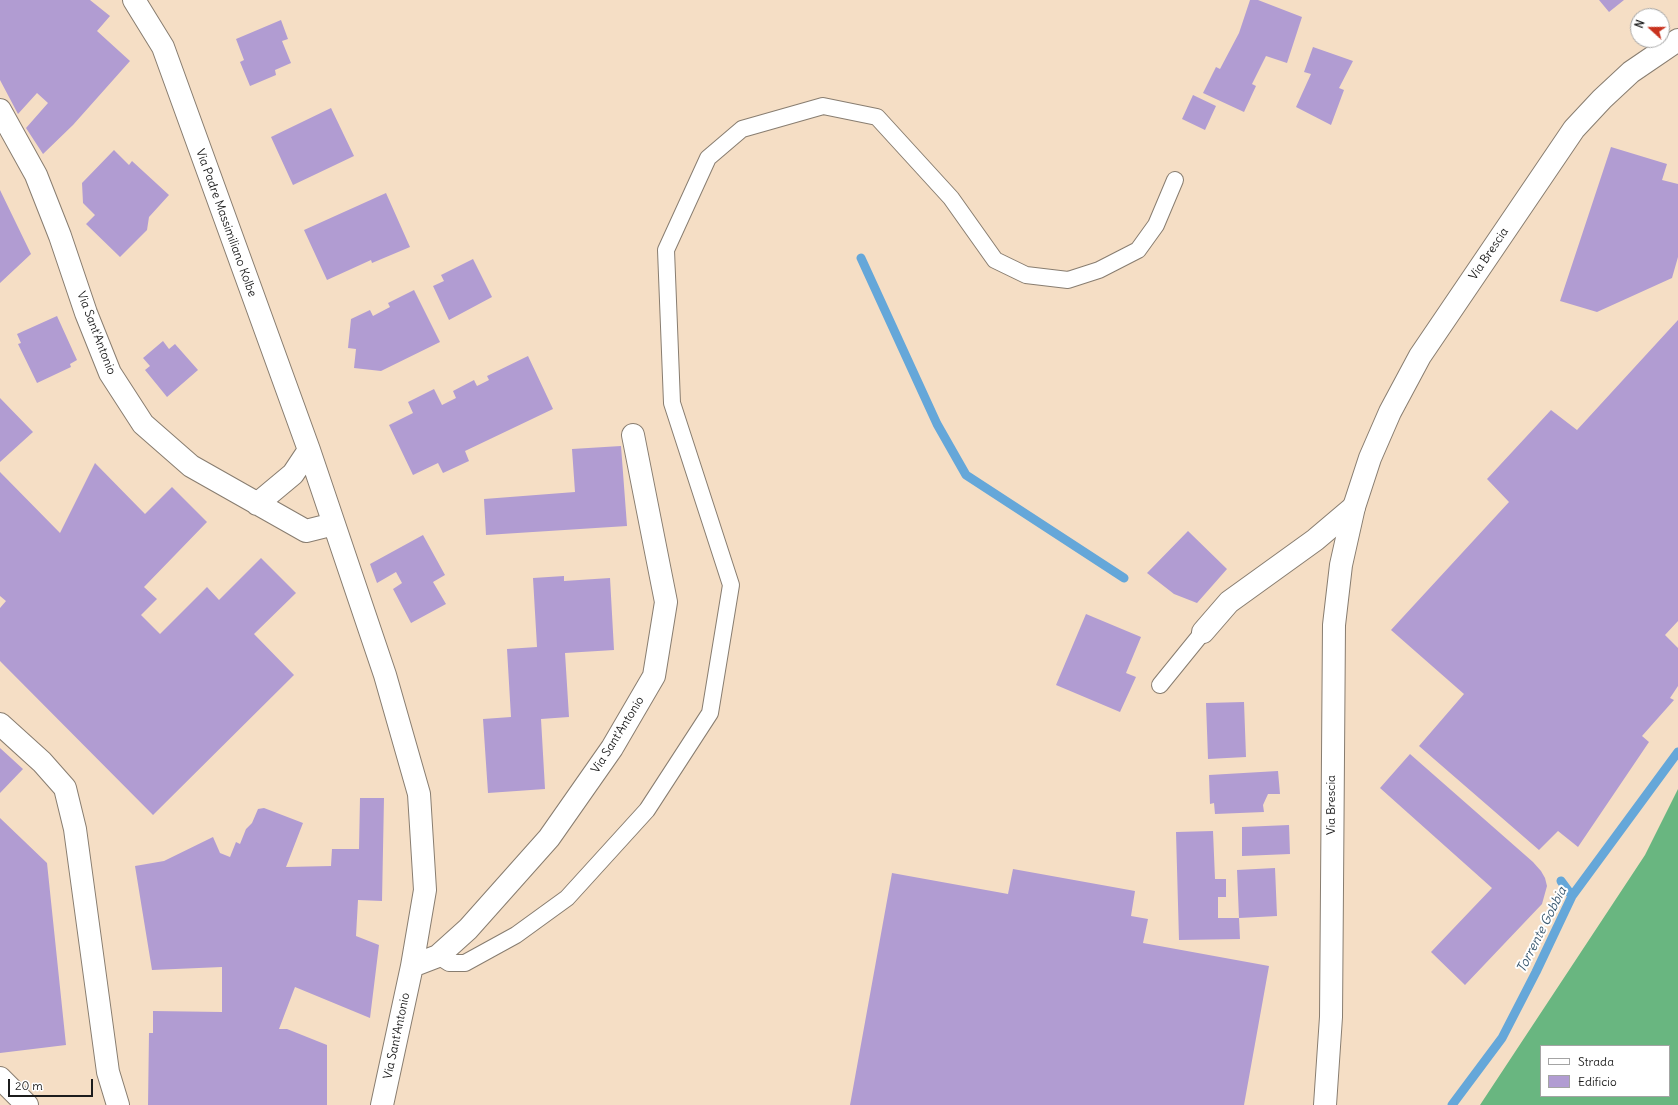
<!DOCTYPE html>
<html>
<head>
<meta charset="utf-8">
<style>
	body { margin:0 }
	#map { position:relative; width:1678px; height:1105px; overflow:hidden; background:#f5dec5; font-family:Delius,sans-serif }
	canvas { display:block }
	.legend { position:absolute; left:1540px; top:1045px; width:130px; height:52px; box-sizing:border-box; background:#fff; border:1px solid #a4a4a4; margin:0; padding:5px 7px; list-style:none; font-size:12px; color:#1c1c1c }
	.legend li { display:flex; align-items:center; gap:8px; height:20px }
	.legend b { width:20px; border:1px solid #a4a4a4 }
	.north { position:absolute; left:1630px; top:8px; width:40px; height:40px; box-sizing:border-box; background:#fff; border:1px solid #a4a4a4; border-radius:50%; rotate:291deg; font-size:11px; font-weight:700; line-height:16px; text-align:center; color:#1c1c1c }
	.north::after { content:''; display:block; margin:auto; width:14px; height:18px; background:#c8321e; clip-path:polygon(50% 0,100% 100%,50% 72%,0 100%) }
	.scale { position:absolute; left:8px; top:1079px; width:85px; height:18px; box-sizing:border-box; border:2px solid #1c1c1c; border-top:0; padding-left:5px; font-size:12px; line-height:14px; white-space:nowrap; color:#1c1c1c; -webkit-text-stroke:3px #fff; paint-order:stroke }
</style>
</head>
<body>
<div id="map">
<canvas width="1678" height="1105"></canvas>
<ul class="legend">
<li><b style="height:5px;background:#fff"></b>Strada</li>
<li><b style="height:11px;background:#b19cd2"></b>Edificio</li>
</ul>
<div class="north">N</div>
<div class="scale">20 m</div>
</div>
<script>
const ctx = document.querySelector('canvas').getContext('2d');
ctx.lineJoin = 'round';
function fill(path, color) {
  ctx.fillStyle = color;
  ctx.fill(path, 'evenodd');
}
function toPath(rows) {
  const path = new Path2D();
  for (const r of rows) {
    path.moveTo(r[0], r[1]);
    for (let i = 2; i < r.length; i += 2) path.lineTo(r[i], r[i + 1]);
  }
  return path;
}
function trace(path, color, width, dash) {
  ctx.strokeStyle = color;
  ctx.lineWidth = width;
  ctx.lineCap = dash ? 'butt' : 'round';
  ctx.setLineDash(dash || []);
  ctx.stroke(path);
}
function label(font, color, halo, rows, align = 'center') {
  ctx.font = font + ' Delius,sans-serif';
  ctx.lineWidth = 4;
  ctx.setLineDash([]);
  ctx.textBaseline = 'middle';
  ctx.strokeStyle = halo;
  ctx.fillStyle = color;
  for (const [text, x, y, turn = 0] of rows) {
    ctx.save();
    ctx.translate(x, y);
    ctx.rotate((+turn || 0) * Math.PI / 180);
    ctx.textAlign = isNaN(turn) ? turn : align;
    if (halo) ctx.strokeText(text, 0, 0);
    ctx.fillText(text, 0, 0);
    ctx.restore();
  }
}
fill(toPath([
	[1678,789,1678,1105,1480,1105,1645,855],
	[1541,1046,1669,1046,1669,1096,1541,1096]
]), '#69b680');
trace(toPath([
	[861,258,937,424,966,475,1124,578],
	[1561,881,1572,896],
	[1452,1105,1502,1038,1536,972,1572,896,1678,752]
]), '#65a7d9', 9);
fill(toPath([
	[0,0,90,0,110,16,97,31,130,61,73,125,43,154,26,128,48,103,37,93,18,114,0,80],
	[1250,0,1258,0,1302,17,1287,63,1266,56,1252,84,1256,86,1244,112,1203,93,1216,67,1220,69,1239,33],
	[1599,0,1624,0,1609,12],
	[281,20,288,39,282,41,291,63,275,70,276,75,250,86,240,62,244,60,236,39],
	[1313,47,1353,61,1339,88,1344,90,1331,125,1296,107,1311,74,1304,72],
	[1193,95,1216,106,1205,130,1182,119],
	[331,108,354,156,293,185,271,137],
	[1611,147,1667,164,1662,180,1678,184,1678,257,1672,278,1597,312,1560,301],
	[114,150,129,165,132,161,169,195,149,217,147,230,120,257,86,224,95,215,83,203,82,183],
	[0,190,31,254,0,283],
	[386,193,410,247,372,263,371,260,327,280,304,230],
	[473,259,492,297,449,320,433,286,444,281,441,275],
	[414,290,440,342,381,371,354,368,356,349,348,348,351,319,370,310,373,316,390,307,388,303],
	[57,316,77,360,70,364,71,367,37,383,18,344,21,343,17,334],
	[1678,320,1678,621,1665,635,1678,648,1678,686,1670,698,1674,700,1642,736,1649,742,1578,847,1558,831,1539,850,1419,746,1464,694,1391,630,1509,502,1487,479,1551,410,1577,430],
	[163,341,169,349,175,344,198,370,167,397,145,370,150,366,143,358],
	[528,356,553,409,465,451,469,461,443,473,438,463,413,475,389,425,413,413,408,402,434,389,442,405,456,398,453,391,474,380,477,386,489,380,487,376],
	[0,398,33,432,0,462],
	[621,446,627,526,486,535,484,499,575,492,572,449],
	[95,463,145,514,172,487,207,522,144,587,157,599,141,615,160,634,207,587,219,600,261,558,296,593,254,634,294,675,153,815,0,661,0,608,6,601,0,596,0,472,60,533],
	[1188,531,1227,569,1197,603,1174,594,1147,573],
	[423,535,445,575,433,582,446,604,411,623,393,589,402,583,396,572,377,583,370,564],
	[564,576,564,581,610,578,614,650,565,653,569,717,541,719,545,789,488,793,483,719,511,717,507,649,537,647,533,578],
	[1086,614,1141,637,1126,673,1136,677,1120,712,1056,685],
	[1244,702,1246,757,1208,759,1206,703],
	[0,748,23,769,0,793],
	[1410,754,1533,862,1541,871,1545,878,1547,886,1542,904,1465,985,1431,952,1492,888,1380,788],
	[1278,771,1280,794,1268,794,1263,805,1264,812,1215,814,1214,803,1210,804,1209,775],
	[360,798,384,798,382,901,358,900,356,936,379,945,370,1018,295,987,279,1029,287,1029,327,1045,327,1105,148,1105,149,1033,153,1033,153,1011,222,1012,222,967,152,970,135,866,164,861,213,837,220,853,230,857,236,842,240,844,246,829,252,823,258,809,264,808,303,823,286,867,331,866,332,849,359,849],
	[0,818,47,863,66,1045,0,1053],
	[1289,825,1290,854,1242,856,1242,827],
	[1213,831,1215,879,1226,879,1226,897,1218,897,1218,918,1239,918,1240,939,1179,940,1176,832],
	[1275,868,1277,916,1239,918,1237,870],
	[1013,869,1135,891,1131,916,1148,919,1143,943,1269,966,1244,1105,850,1105,892,873,1008,894]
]), '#b19cd2');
const service = toPath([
	[1160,685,1203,632],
	[438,956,449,963,465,963,516,935,567,898,647,810,710,713,731,585,672,403,666,250,708,158,742,129,823,106,877,117,951,198,995,260,1026,275,1068,280,1099,270,1138,250,1156,225,1175,180]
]);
const minor = toPath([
	[134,0,163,47,309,450,385,675,419,794,425,890,412,966,382,1105],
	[0,110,36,175,60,236,86,313,110,373,143,424,191,466,306,531,334,524],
	[257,504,293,474,309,450],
	[1203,632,1229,602,1315,540,1354,507],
	[0,724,42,762,65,788,75,829,108,1072,118,1105],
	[412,966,438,956,468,929,549,838,612,748,654,676,666,602,633,435],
	[0,1078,27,1105]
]);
const secondary = toPath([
	[1325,1105,1331,1017,1334,625,1341,565,1354,507,1370,458,1390,412,1420,356,1574,129,1602,99,1631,72,1678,40]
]);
trace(service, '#887d70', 18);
trace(minor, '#887d70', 24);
trace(secondary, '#887d70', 24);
trace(service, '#fff', 16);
trace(minor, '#fff', 22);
trace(secondary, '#fff', 22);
label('12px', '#1c1c1c', '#fff', [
	["Via Padre Massimiliano Kolbe",226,223,70],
	["Via Brescia",1489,254,-56],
	["Via Sant'Antonio",96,333,69],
	["Via Sant'Antonio",618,735,-58],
	["Via Brescia",1332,805,-90],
	["Via Sant'Antonio",397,1036,-78]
]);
label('italic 13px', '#3d5b71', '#fff', [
	["Torrente Gobbia",1542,930,-63]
]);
</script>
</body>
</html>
